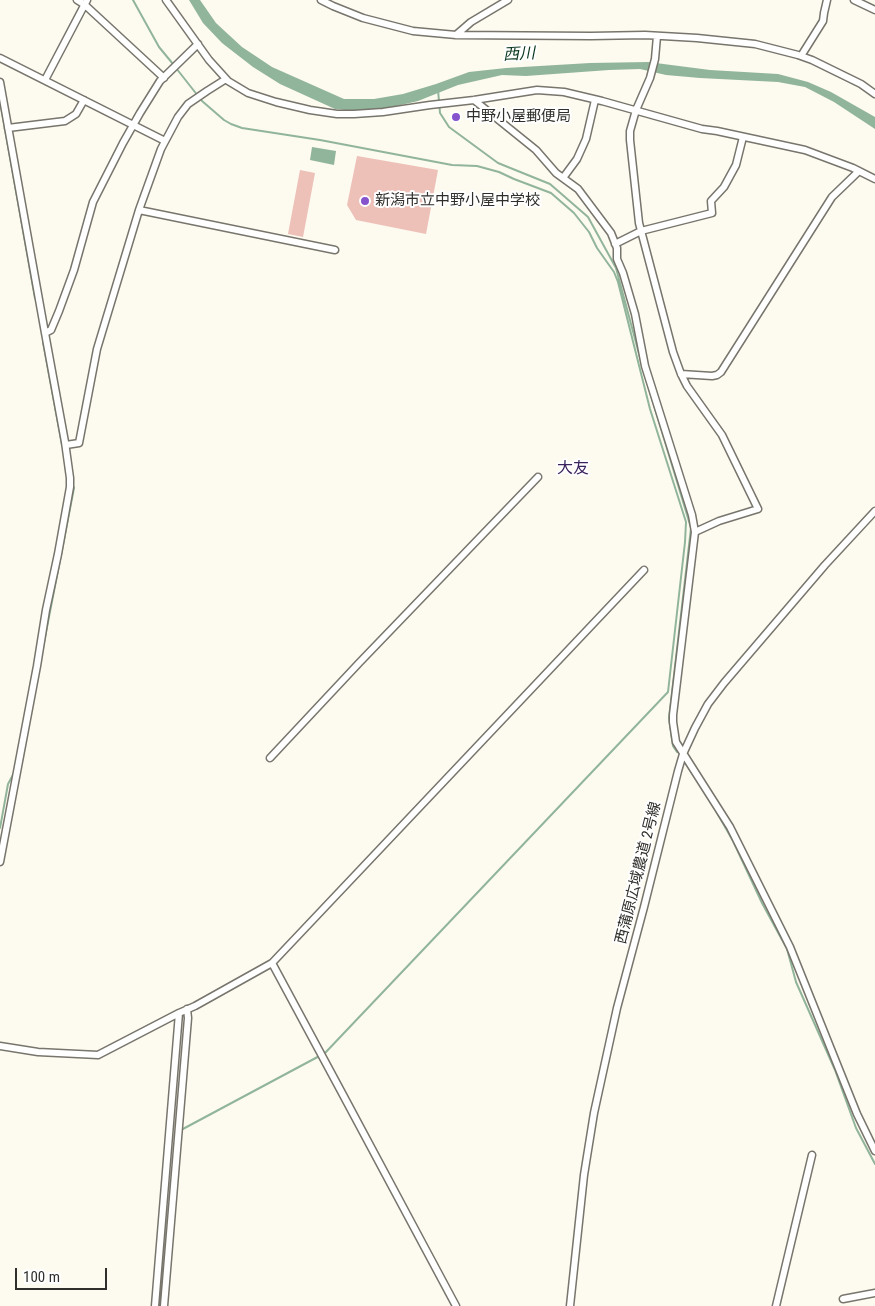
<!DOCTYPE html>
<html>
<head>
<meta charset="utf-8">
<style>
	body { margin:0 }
	#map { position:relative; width:875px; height:1306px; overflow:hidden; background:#fdfaf0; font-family:"Roboto Condensed",sans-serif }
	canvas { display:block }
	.scale { position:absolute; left:15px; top:1268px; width:92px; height:22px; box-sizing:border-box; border:2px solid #302f2b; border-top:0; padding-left:6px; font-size:15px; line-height:18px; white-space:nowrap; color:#302f2b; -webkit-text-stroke:4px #fff; paint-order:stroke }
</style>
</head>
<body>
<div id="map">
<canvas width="875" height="1306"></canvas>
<div class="scale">100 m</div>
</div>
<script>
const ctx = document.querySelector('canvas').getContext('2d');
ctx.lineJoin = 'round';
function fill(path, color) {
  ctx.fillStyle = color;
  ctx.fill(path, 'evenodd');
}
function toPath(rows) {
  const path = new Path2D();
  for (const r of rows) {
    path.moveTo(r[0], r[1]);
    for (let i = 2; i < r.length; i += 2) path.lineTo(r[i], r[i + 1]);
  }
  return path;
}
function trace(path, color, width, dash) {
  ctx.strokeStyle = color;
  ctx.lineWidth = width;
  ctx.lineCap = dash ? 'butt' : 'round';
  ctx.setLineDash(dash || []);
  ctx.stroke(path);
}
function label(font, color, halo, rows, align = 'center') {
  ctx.font = font + ' "Roboto Condensed","Noto Sans JP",sans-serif';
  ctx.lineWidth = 4;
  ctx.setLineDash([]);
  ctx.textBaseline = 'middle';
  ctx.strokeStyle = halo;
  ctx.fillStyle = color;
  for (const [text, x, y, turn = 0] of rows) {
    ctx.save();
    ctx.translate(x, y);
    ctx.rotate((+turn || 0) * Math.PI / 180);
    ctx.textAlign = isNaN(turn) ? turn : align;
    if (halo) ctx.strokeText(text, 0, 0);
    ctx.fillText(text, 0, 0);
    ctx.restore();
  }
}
fill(toPath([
	[357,156,438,170,426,234,356,220,347,205],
	[300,170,315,173,303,237,288,234]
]), '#edc0b8');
fill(toPath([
	[189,0,200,0,216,23,242,47,272,67,344,99,374,99,403,94,436,84,469,72,506,68,590,63,648,62,710,70,778,74,808,82,831,92,875,117,875,129,834,102,805,87,778,82,700,78,666,75,640,69,609,70,526,76,502,75,458,85,418,101,388,108,354,111,335,109,280,84,253,67,222,43,203,23],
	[312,147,336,151,334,165,310,160]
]), '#91b59a');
trace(toPath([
	[133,0,159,47,173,64],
	[176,68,202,101,224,120,231,124,242,128,320,140,452,165,477,166,499,172,514,179,551,193,574,213,589,232,597,248,614,272,618,282,650,409,686,522,685,542,668,692,325,1053,181,1130],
	[438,90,440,113,449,127,498,163,550,184,588,217,616,268,642,365],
	[0,101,35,298],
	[43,342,62,445],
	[643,369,691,528,669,718,673,746,677,752],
	[64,455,66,470],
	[41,658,74,488,73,486],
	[22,761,29,724],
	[685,762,691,771],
	[716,811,733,841,762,903,787,949,796,982,835,1070,856,1128,875,1164],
	[0,828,8,784,14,773]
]), '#91b59a', 2);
const minor = toPath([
	[77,0,85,5,164,78],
	[166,0,209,60,228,81,248,93,276,102,310,110,337,114,354,114,383,112,430,105,474,100,537,90,564,92,602,101,702,129,717,131,805,150,853,168,875,179],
	[321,0,333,6,363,18,413,31,456,35,591,36,645,35,697,38,755,44,798,55,812,60,861,84,875,94],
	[854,0,875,10],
	[456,35,471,22,508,0],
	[657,36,655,59,650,78,636,110,630,131,630,140,639,223,673,352,681,374,687,386,722,435,758,509,719,521,695,532],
	[801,56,823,21,824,13,827,0],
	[0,58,165,141],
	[45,80,87,0],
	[0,82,45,333,65,442,70,478,70,487,58,554,46,610,37,666,0,862],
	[474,100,536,150,556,173,578,189,611,233,617,248,617,259,623,273,635,314,645,366,692,515,695,532,673,715,673,722,676,742,730,827,790,947,857,1114,875,1151],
	[8,128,65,121,76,114,84,100],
	[563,178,577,159,586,139,595,100],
	[139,210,335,250],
	[615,244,641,231,712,213,711,201,724,187,736,165,743,137],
	[45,333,51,330,59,311,74,270,93,202,123,143,140,113,160,81,198,44],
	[681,374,712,376,717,375,721,372,832,197,859,171],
	[66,445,79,443,97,349,139,210,161,149,178,117,188,104,207,91,226,79],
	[270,758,359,663,538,477],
	[272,963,342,1093,456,1306],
	[0,1046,38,1052,98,1055,179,1013,195,1006,272,963,644,570],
	[843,1299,875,1293],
	[155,1306,179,1013],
	[164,1306,188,1018,187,1009],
	[570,1306,584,1175,594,1113,617,1008,644,907,678,771,683,754,695,728,708,704,724,683,825,565,875,511],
	[776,1306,812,1155]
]);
trace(minor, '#77756c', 9);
trace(minor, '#fff', 6);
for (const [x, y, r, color] of [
	[456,117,5,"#8553cb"],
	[365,201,5,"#8553cb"]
]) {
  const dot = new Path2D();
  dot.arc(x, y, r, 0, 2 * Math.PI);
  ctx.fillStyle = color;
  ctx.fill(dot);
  trace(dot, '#fff', 2);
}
label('15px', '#302f2b', '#fff', [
	["中野小屋郵便局",466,117],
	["新潟市立中野小屋中学校",375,201]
], 'left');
label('15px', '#302f2b', '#fff', [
	["西蒲原広域農道 2号線",639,873,-76]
]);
label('italic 16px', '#07351a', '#fff', [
	["西川",519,55,-3]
]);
label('16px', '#3b245e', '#fff', [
	["大友",573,469]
]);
</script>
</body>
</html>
